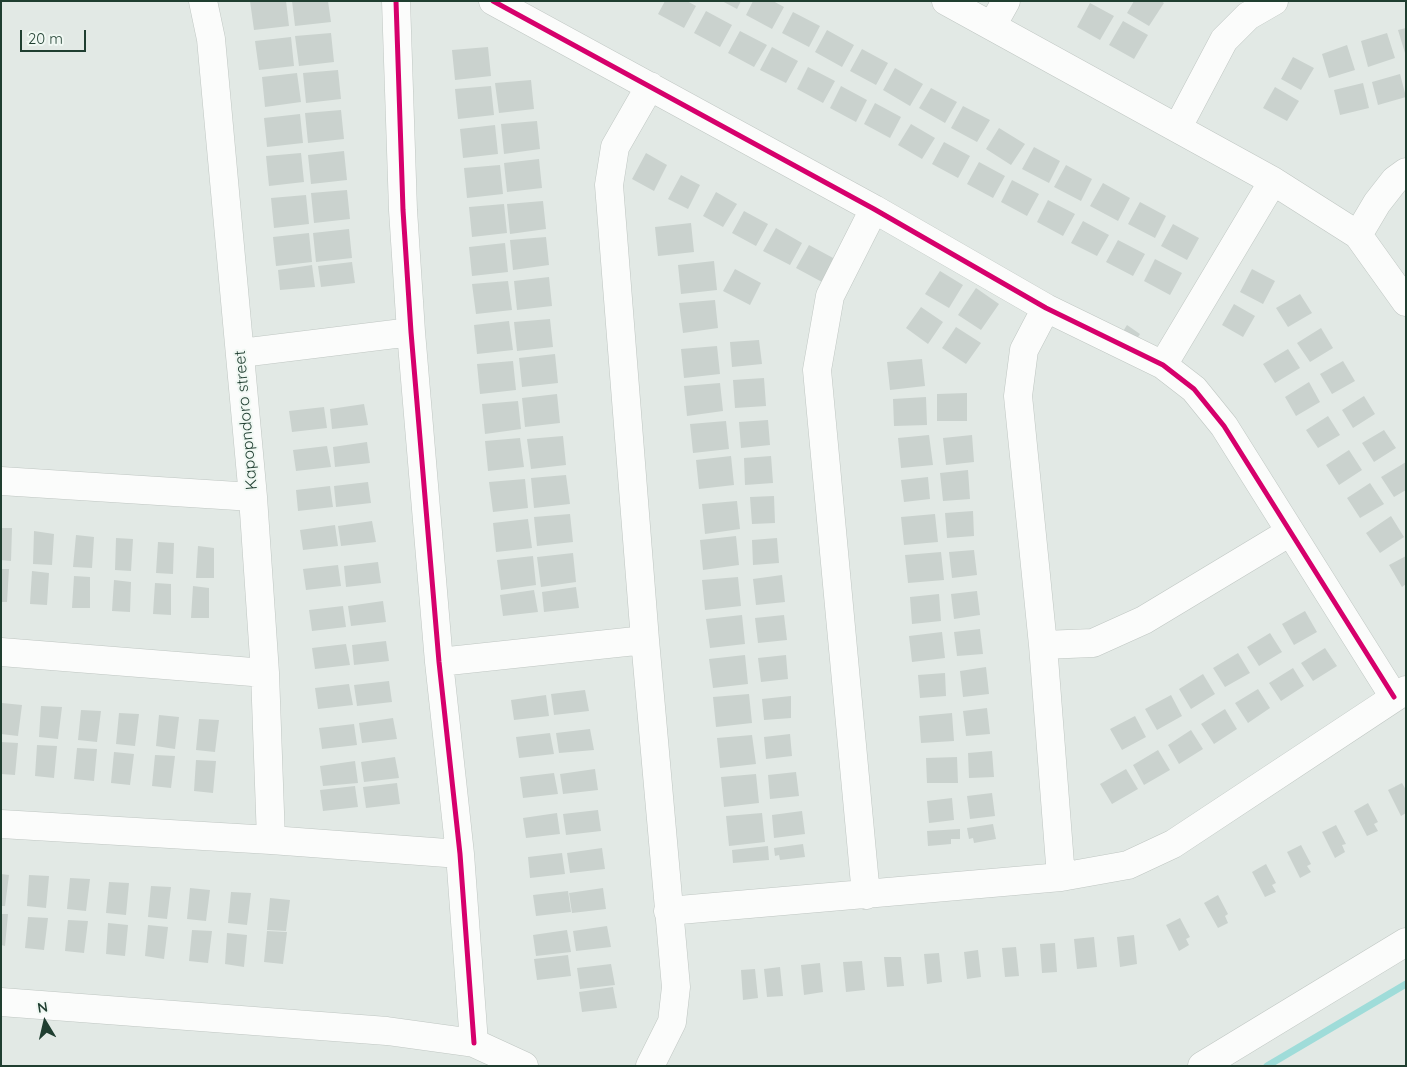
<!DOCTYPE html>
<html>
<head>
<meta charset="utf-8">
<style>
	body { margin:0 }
	#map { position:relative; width:1407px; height:1067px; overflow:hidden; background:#e2e9e5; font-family:Quicksand,sans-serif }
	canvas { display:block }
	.frame { position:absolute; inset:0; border:2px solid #1f3e30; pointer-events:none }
	.north { position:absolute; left:20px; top:997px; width:50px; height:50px; -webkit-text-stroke:4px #f0f8f3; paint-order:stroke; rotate:351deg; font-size:14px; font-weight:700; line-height:20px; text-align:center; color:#1f3e30 }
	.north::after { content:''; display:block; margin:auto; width:18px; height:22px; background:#1f3e30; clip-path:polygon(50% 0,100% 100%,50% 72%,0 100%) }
	.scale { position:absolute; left:20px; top:30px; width:66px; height:22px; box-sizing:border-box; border:2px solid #1f3e30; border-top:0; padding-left:6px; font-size:15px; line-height:18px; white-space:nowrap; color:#1f3e30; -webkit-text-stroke:4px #f0f8f3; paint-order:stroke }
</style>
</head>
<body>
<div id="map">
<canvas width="1407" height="1067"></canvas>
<div class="frame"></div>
<div class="north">N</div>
<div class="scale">20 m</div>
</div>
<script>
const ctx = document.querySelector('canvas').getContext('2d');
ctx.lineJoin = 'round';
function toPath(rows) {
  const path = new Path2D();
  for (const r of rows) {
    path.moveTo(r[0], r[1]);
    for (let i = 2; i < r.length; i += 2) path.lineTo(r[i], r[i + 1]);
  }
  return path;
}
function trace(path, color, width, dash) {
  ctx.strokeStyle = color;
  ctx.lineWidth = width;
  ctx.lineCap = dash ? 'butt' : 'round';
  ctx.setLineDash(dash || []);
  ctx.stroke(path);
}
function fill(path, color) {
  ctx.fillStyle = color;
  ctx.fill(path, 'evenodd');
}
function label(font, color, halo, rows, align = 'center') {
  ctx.font = font + ' Quicksand,sans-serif';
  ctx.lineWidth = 4;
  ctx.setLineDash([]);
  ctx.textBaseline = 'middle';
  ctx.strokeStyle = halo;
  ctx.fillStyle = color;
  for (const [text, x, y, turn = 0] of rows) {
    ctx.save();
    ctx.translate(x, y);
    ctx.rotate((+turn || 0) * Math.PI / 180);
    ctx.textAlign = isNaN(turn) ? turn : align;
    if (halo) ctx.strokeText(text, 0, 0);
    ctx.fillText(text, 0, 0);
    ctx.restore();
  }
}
trace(toPath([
	[1267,1066,1406,984]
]), '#9fdcd9', 7);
fill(toPath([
	[250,1,286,1,289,26,254,30],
	[292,1,328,1,331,22,295,26],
	[665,1,687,1,696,6,684,28,658,14],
	[722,1,741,1,737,9],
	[753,1,773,1,784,7,772,29,746,15],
	[1134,1,1161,1,1164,3,1149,26,1127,13],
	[1090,3,1114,16,1100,40,1077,27],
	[706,11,732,25,720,47,694,33],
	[793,12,820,26,809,47,782,33],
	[1123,21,1148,35,1134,59,1109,45],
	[1406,28,1406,53,1405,53,1398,30],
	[827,30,854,45,842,67,815,52],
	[740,31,767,45,754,67,728,53],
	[331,33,334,62,299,66,295,36],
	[1387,33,1395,58,1368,67,1361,41],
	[291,37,294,66,259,70,255,41],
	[1347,45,1355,70,1329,78,1322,54],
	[488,47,491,76,455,80,452,50],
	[772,47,798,61,786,83,760,70],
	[862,49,888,63,876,85,850,71],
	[1293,57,1314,68,1301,90,1281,79],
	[808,67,835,81,823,103,797,89],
	[895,68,923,84,910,106,883,90],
	[338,70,341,99,306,103,303,73],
	[297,73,301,102,265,107,262,77],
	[1400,74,1406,97,1378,105,1372,82],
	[531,80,534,109,499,113,495,83],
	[1363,83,1369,108,1340,115,1334,90],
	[491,86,494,115,458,119,455,89],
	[841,86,867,100,856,122,830,108],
	[1275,87,1299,101,1287,121,1263,108],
	[931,88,957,102,945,123,919,108],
	[875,103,901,117,890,138,864,124],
	[963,106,990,120,977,142,951,128],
	[341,110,344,139,308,143,305,113],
	[300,114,303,143,267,147,264,118],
	[537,121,540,149,504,154,501,124],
	[911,124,935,138,922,159,898,145],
	[495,125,498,154,463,158,460,129],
	[999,128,1025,144,1011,165,986,149],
	[944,142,970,156,958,178,932,164],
	[1034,147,1060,161,1049,183,1022,169],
	[344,151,347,180,311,184,308,155],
	[301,153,304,182,269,186,266,156],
	[646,153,667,165,654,191,632,179],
	[539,159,542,188,507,192,504,163],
	[979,162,1005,176,993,198,967,184],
	[500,165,503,194,467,198,464,168],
	[1066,165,1092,179,1081,201,1054,187],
	[681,175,700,185,688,209,668,199],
	[1012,180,1039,194,1027,216,1001,202],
	[1103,183,1130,198,1118,221,1090,206],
	[347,190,350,219,314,223,311,193],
	[716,192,737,204,723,227,703,216],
	[306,195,309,224,274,228,271,198],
	[1048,200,1075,214,1063,236,1037,222],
	[543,201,546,229,510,234,507,204],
	[1140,202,1166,216,1155,238,1128,224],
	[504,204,507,233,472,237,469,207],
	[744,211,768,224,756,246,732,233],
	[1083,221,1109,235,1097,256,1071,243],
	[691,223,694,252,658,256,655,227],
	[1173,224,1199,238,1187,260,1161,246],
	[776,228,802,243,790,265,763,251],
	[349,229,352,258,316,262,313,233],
	[309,233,312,262,276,266,273,237],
	[546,237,549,265,513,270,510,240],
	[1118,240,1145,254,1133,276,1106,262],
	[505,243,508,272,472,276,469,247],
	[809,245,835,259,822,282,796,268],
	[1155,259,1182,273,1170,295,1144,281],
	[714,261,717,290,681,294,678,265],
	[352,262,355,283,321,287,318,266],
	[312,265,315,287,280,290,278,270],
	[735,269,761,283,750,305,723,291],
	[1252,269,1275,281,1263,304,1240,292],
	[940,271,963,285,949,308,925,294],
	[549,277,552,306,517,310,514,281],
	[508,281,512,310,476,314,472,284],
	[976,288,999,304,981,330,958,315],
	[1300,294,1312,313,1288,327,1276,308],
	[715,300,718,328,683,333,679,303],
	[1234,304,1255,316,1243,337,1222,325],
	[921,307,943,322,928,344,906,328],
	[550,319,553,347,517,351,514,322],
	[509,321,513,350,477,354,474,325],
	[1127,325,1140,334,1135,342,1122,333],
	[956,327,981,343,966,364,942,348],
	[1321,328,1333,348,1310,362,1297,343],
	[759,340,762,364,732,367,730,342],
	[717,346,720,374,684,378,681,349],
	[1288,349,1300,368,1275,383,1263,364],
	[555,354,558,383,522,387,519,358],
	[922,359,925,386,890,390,887,362],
	[513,361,516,390,480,394,477,364],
	[1343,361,1355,381,1332,394,1320,374],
	[764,378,766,406,735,408,733,380],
	[1309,382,1320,402,1296,416,1285,397],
	[720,383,723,411,687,416,684,386],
	[967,393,967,421,937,421,937,394],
	[557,394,560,423,525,427,522,398],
	[1364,396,1375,414,1353,428,1342,410],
	[926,397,927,425,894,426,893,399],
	[518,401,521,429,485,434,482,404],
	[364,404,368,425,332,429,330,409],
	[324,407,327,428,292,432,289,411],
	[1328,416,1340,435,1318,448,1306,430],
	[768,420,770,445,741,448,739,422],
	[726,421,729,449,693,453,690,424],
	[1384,430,1396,448,1374,462,1362,443],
	[929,435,933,465,901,468,898,438],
	[972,435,974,462,946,465,943,438],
	[563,436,566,465,531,469,527,439],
	[520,438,524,467,488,471,485,441],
	[367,442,370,463,335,467,333,447],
	[327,446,331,467,296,471,293,450],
	[1349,450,1362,470,1339,485,1326,465],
	[731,456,734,485,699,489,696,460],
	[771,456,773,483,745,485,744,458],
	[1406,462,1406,490,1394,497,1381,477],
	[968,470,970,499,943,501,940,473],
	[566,475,570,504,534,508,531,478],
	[928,477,930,499,904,502,901,480],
	[525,479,528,508,493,512,489,482],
	[368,482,371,503,336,507,334,486],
	[1370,483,1384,504,1360,518,1347,498],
	[330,486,333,507,298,511,296,490],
	[774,496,775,523,752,524,750,497],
	[737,501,740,529,705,534,702,504],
	[973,511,974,536,947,538,945,513],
	[570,514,573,542,537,546,534,517],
	[935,514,938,542,904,545,901,517],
	[1391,516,1404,537,1380,553,1366,533],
	[528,519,532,548,496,552,493,523],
	[372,521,376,542,341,546,338,526],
	[335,525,338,546,303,550,300,530],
	[1,528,12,528,11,561,1,560],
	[34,531,54,534,52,565,33,564],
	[76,535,94,537,92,568,73,567],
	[736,536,739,565,703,570,700,540],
	[116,538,133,539,131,571,115,570],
	[777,538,779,563,753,565,752,540],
	[158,542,174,543,173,574,156,573],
	[198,546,214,548,214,578,196,578],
	[974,550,977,575,952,578,949,552],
	[941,552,944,580,908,583,905,555],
	[573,553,576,582,541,587,537,557],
	[533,556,536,585,501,590,497,560],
	[1406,556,1406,584,1402,587,1389,565],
	[378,562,381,583,346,587,344,566],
	[338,565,341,586,306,590,303,569],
	[1,569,9,569,7,602,1,602],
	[32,571,49,573,47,605,30,604],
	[782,575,785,602,756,605,753,579],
	[74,576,90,577,90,608,72,608],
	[738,577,741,606,705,610,702,580],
	[114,580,131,582,130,612,112,611],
	[155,583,171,584,171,615,153,614],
	[193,586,209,588,209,618,191,618],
	[576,587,579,608,544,612,542,592],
	[534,590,538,612,503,616,500,595],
	[977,591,980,615,954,619,951,594],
	[939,594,941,621,912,624,910,597],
	[383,601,386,622,351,626,348,606],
	[343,606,346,627,312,631,309,610],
	[1305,611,1317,632,1294,645,1282,624],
	[742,615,745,644,710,648,706,619],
	[784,615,787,640,758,643,755,618],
	[980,629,983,654,957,656,954,632],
	[942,632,945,658,912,662,909,636],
	[1270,633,1282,652,1259,666,1247,647],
	[386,641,389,661,354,665,352,645],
	[346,644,350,665,315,669,312,648],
	[1325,648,1337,666,1313,681,1301,663],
	[1238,653,1250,673,1225,687,1213,668],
	[745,655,748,684,713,688,709,659],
	[786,655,788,679,761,682,758,658],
	[986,667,989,694,963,697,960,671],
	[1293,668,1304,686,1281,701,1269,683],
	[945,673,946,696,920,698,918,675],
	[1203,674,1215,694,1191,709,1179,689],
	[389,681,392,702,357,706,354,685],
	[349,684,353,705,318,709,315,688],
	[1258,689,1270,708,1248,723,1235,703],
	[585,690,589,711,554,715,551,694],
	[749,694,752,723,716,727,713,697],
	[546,695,549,716,514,720,511,700],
	[1171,695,1182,716,1157,730,1145,709],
	[791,696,791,718,764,720,762,699],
	[2,703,22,705,18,736,1,734],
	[41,706,62,707,58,739,39,737],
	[987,708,990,734,966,736,963,711],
	[1225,709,1237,729,1214,744,1201,724],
	[81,710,101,711,97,742,78,740],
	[119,713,139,714,135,746,116,744],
	[952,713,954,741,921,743,919,716],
	[159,715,179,717,175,749,156,746],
	[1135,716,1146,737,1122,750,1110,729],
	[393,718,397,739,362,743,359,723],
	[199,719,219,720,215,752,196,750],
	[354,724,357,745,322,749,319,728],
	[590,729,594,750,559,753,556,733],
	[1191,730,1203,749,1179,764,1168,745],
	[550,733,554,754,519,758,516,737],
	[790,734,792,756,766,759,764,737],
	[752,735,756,764,720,768,717,738],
	[1,742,18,743,15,775,1,774],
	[37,745,57,746,54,778,35,776],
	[77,748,97,749,94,781,74,779],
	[1158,750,1170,770,1144,785,1133,765],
	[992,751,994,777,969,778,968,753],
	[114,752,134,754,130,785,111,783],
	[155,755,175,756,171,788,152,786],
	[395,757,399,778,364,782,361,762],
	[957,757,958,783,927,783,926,758],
	[196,760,216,761,213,793,194,791],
	[355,761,358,783,323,786,320,766],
	[595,769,598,790,563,794,560,774],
	[1126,769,1138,789,1112,804,1100,784],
	[796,772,799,796,770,799,768,775],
	[554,773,558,794,523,798,520,777],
	[756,774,759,803,724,807,721,777],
	[397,783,400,804,366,808,363,787],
	[1402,783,1406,790,1406,813,1401,816,1388,790],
	[355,786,358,807,323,811,320,790],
	[992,793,995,816,970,819,967,796],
	[952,798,954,820,929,823,927,801],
	[1368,803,1378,822,1374,824,1378,831,1367,836,1354,811],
	[598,810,601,831,566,835,563,814],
	[802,811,805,834,774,838,772,815],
	[557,813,560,834,526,838,523,818],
	[762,813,765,842,729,846,726,816],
	[993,824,996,839,974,843,973,838,969,839,967,828],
	[1336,825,1346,844,1342,845,1345,852,1335,858,1322,832],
	[960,829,960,839,951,839,951,844,928,846,927,831],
	[803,844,805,857,780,860,779,855,775,856,774,848],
	[1301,845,1311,864,1307,866,1311,872,1300,878,1287,852],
	[768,846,769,860,733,863,732,850],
	[602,848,605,869,570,873,567,853],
	[562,853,565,874,530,878,528,857],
	[1266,864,1276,883,1272,885,1276,892,1265,897,1252,872],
	[1,874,9,875,5,906,1,906],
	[29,875,49,876,46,908,27,906],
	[70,878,90,879,86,911,67,909],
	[109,882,129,883,126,915,106,913],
	[151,886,171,887,167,919,148,917],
	[190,888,210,890,206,921,187,919],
	[603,888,606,909,572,913,569,893],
	[568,891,571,912,536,916,533,895],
	[231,892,251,893,247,925,228,923],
	[1218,895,1228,914,1225,916,1228,923,1218,928,1204,903],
	[270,898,290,900,286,931,267,930],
	[1,914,8,914,5,946,1,945],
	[28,917,48,918,44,950,25,948],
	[1180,918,1190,937,1186,939,1189,945,1179,951,1166,925],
	[68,920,88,921,84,953,65,951],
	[108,923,128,925,125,956,106,954],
	[148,925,168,927,164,959,145,956],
	[607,926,611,947,576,951,573,931],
	[192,930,212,931,208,963,189,961],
	[567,930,571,952,536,956,533,935],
	[267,931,287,932,283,964,264,962],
	[227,933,247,935,244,967,225,964],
	[1134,935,1137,964,1120,967,1117,937],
	[1094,937,1097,967,1077,969,1074,939],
	[1055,943,1057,972,1042,973,1040,944],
	[1016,947,1019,976,1005,977,1002,948],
	[978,950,981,977,967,979,964,952],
	[939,953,942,982,927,984,924,954],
	[568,955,571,976,537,980,534,959],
	[884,957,901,957,904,986,887,987],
	[862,961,865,990,846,992,843,962],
	[820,963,823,992,804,995,801,965],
	[611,964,615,985,580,989,577,968],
	[780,967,783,996,767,997,764,969],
	[755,969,758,998,743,1000,741,970],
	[613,987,617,1008,582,1012,579,992]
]), '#cad2ce');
const minor = toPath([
	[203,1,211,39,253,497,265,673,271,840],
	[396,1,403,210,411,332,439,662,460,854,474,1043],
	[493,1,874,209,1046,308,1163,365,1194,389,1224,426,1394,697],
	[946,1,1273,181,1358,235,1406,302],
	[992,26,1006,1],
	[650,86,615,147,609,185,645,640,676,987,672,1022,650,1066],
	[1178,127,1224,40,1248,16,1274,1],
	[1358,235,1377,203,1395,180,1406,172],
	[1046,308,1024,350,1018,396,1043,645,1061,877],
	[241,353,411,332],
	[1163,365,1273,181],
	[1,481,253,497],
	[1043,645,1093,643,1144,620,1290,532],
	[1,652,265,673],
	[439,662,645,640],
	[1,824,271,840,460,854],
	[866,895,817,370,830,296,874,209],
	[668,911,1061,877,1128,865,1173,844,1406,690],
	[1,1002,387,1031,474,1043,524,1066],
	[1202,1066,1406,942]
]);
trace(minor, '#bfc6c2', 29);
trace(minor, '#fbfcfb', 28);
trace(toPath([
	[396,1,403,210,411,332,439,662,460,854,474,1043],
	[493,1,874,209,1046,308,1163,365,1194,389,1224,426,1394,697]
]), '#d6006c', 5);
label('16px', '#1f3e30', '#f0f8f3', [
	["Kapopndoro street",246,420,-95]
]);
</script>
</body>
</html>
